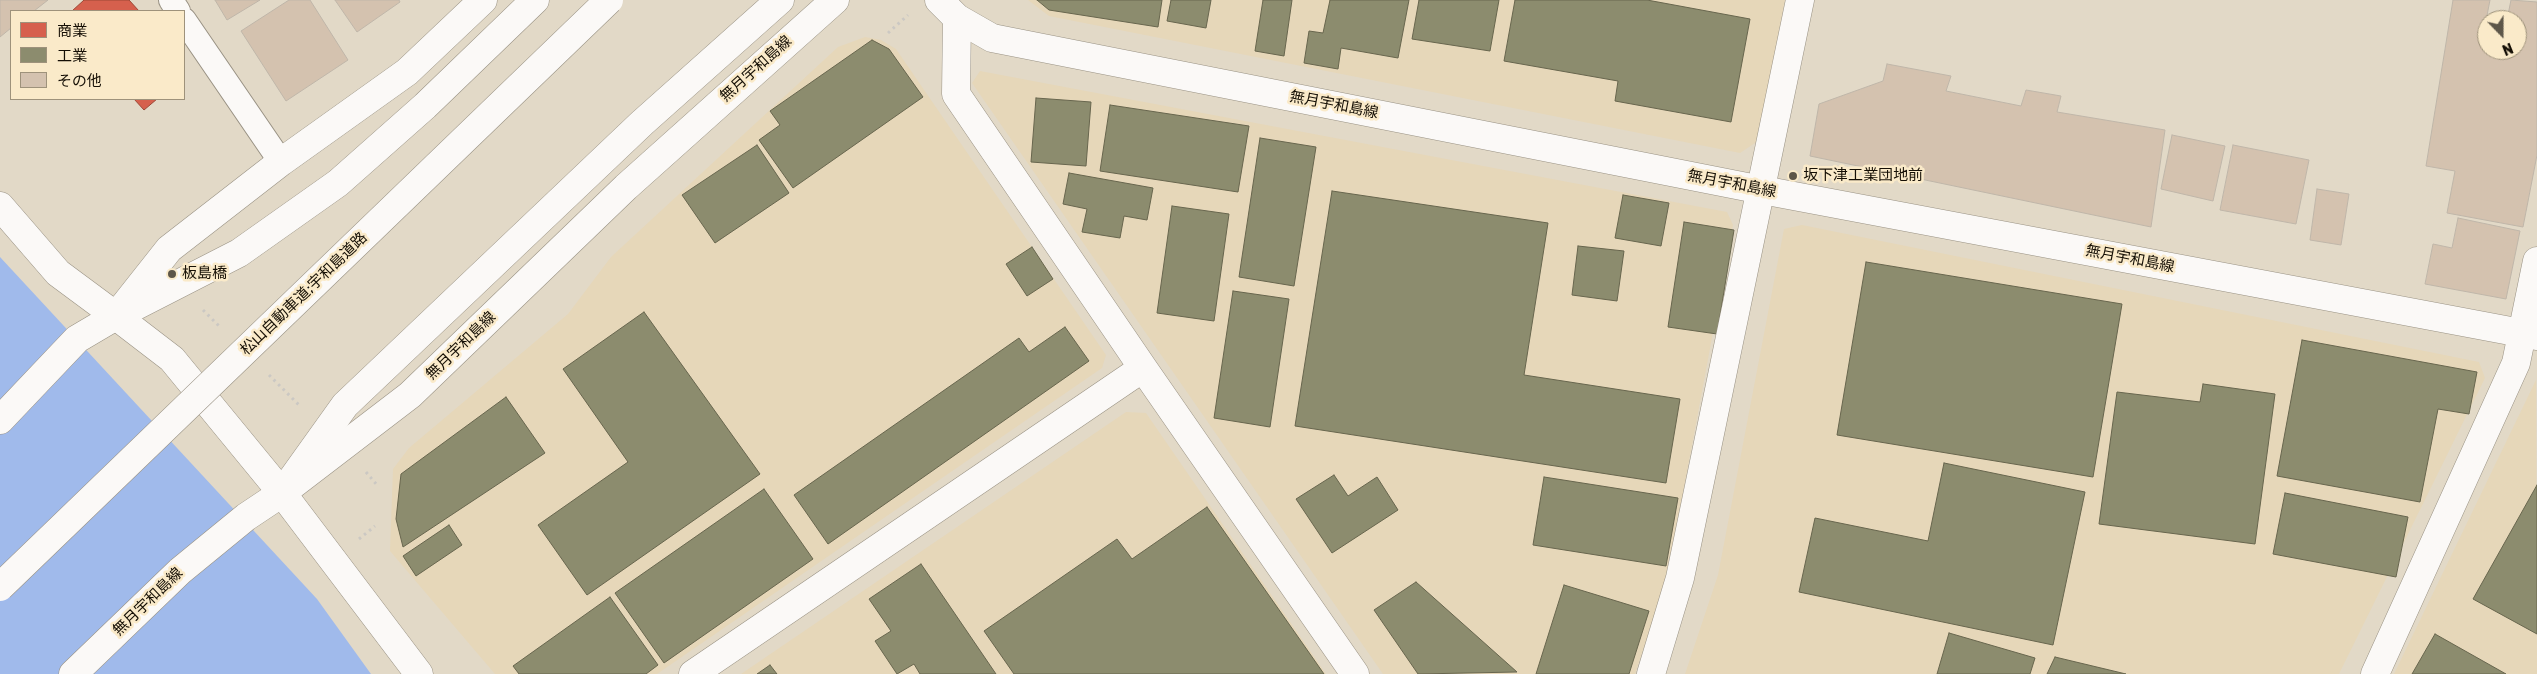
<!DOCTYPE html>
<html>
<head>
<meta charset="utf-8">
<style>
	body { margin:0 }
	#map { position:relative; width:2537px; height:674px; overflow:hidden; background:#e2d9c7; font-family:Rubik,"Noto Sans JP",sans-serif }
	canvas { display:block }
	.legend { position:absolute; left:10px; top:10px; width:175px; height:90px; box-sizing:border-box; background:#faeac9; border:1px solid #9e927b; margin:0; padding:6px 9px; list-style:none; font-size:15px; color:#150f05 }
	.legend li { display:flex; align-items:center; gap:10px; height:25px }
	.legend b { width:25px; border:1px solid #9e927b }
	.north { position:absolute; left:2477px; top:10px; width:50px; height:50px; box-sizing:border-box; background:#faeac9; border:1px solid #9e927b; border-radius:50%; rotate:158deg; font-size:14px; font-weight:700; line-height:20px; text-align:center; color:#150f05 }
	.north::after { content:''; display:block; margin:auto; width:18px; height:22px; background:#5d5649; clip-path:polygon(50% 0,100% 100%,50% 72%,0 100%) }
</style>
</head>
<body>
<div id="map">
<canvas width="2537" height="674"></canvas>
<ul class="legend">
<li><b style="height:14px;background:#d6604d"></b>商業</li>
<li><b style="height:14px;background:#8c8c6e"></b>工業</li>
<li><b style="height:14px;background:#d4c2af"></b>その他</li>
</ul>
<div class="north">N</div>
</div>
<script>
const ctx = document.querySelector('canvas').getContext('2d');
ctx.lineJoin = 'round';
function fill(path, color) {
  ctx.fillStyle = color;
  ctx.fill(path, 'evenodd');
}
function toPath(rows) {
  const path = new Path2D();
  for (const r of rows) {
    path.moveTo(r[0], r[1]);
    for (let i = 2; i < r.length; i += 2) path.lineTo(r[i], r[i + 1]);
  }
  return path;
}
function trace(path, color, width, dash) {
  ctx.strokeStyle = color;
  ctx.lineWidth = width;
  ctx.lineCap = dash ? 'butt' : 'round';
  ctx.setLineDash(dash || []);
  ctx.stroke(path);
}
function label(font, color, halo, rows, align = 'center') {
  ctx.font = font + ' Rubik,"Noto Sans JP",sans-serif';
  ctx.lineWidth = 5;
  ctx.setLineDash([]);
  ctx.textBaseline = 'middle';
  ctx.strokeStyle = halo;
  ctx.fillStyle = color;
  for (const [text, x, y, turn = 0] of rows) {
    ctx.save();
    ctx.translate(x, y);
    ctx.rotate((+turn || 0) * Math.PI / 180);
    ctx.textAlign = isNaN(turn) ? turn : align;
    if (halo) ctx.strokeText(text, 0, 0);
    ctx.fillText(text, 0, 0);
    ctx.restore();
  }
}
fill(toPath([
	[1028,0,1785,0,1758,141,1740,153,1049,16],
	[865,37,881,40,896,49,1106,355,1102,368,657,674,495,674,390,551,393,469,409,448,568,314,611,257,838,47],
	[980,71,1727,212,1733,225,1667,579,1635,674,1383,674,972,83],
	[1802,225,2479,362,2485,378,2339,674,1685,674,1718,575,1784,229],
	[2536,380,2537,674,2394,674],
	[1126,412,1146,413,1326,674,741,674]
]), '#e6d7b9');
fill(toPath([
	[0,257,317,599,371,674,0,674]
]), '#a0baeb');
const shops = toPath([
	[84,0,129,0,139,11,72,11,84,0],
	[134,99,157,99,144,110,134,99]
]);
fill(shops, '#d6604d');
trace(shops, '#9c4837', 1);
const industry = toPath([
	[1037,0,1162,0,1158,27,1049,10,1037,0],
	[1171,0,1211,0,1206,28,1167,21,1171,0],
	[1263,0,1292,0,1284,56,1255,51,1263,0],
	[1330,0,1409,0,1398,58,1341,48,1338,69,1304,63,1309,31,1323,33,1330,0],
	[1419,0,1499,0,1490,51,1412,39,1419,0],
	[1515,0,1647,0,1750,19,1731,122,1615,101,1618,81,1504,61,1515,0],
	[872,40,889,49,923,97,793,188,759,140,780,125,770,111,872,40],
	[1036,98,1091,102,1086,166,1031,162,1036,98],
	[1110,105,1249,126,1238,192,1100,171,1110,105],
	[1260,138,1316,147,1294,286,1239,277,1260,138],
	[757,145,789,193,715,243,682,195,757,145],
	[1069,173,1153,188,1147,220,1124,216,1120,238,1082,232,1087,209,1063,204,1069,173],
	[1332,191,1548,223,1524,375,1680,399,1666,483,1295,426,1332,191],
	[1623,195,1669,203,1661,246,1615,238,1623,195],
	[1172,206,1229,214,1214,321,1157,313,1172,206],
	[1684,222,1734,230,1717,334,1668,327,1684,222],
	[1578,246,1624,251,1617,301,1572,295,1578,246],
	[1032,247,1053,279,1027,296,1006,264,1032,247],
	[1866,262,2122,304,2093,477,1837,435,1866,262],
	[1233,291,1289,299,1270,427,1214,418,1233,291],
	[644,312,760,474,587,595,538,525,628,462,563,369,644,312],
	[1065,327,1089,361,828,544,794,495,1019,338,1029,352,1065,327],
	[2302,340,2477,372,2469,414,2438,409,2420,502,2277,476,2302,340],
	[2203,384,2275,394,2255,544,2099,524,2117,392,2200,402,2203,384],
	[506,397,545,453,403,547,396,519,401,474,506,397],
	[1944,463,2085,492,2053,645,1799,592,1815,518,1928,541,1944,463],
	[1334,475,1348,496,1377,477,1398,510,1332,553,1296,499,1334,475],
	[1544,477,1678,498,1666,566,1533,545,1544,477],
	[2537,485,2537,634,2473,599,2537,485],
	[764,489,813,559,664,663,615,593,764,489],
	[2285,493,2408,517,2396,577,2273,554,2285,493],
	[1207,507,1324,674,1014,674,984,631,1117,539,1132,559,1207,507],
	[449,525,462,545,416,576,403,556,449,525],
	[921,564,996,674,920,674,914,664,897,674,875,641,891,631,869,599,921,564],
	[1416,582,1517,672,1418,674,1374,610,1416,582],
	[1564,585,1649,611,1629,674,1536,674,1564,585],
	[610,597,658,665,646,674,519,674,513,666,610,597],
	[1949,633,2035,658,2030,674,1937,674,1949,633],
	[2435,634,2506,674,2412,674,2435,634],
	[2055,657,2126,674,2047,674,2055,657],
	[770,665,777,674,757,674,770,665]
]);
fill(industry, '#8c8c6e');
trace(industry, '#68664e', 1);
const building = toPath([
	[0,0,48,0,34,11,11,11,11,28,0,37,0,0],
	[215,0,260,0,227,20,215,0],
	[289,0,310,0,348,60,286,101,241,31,289,0],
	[335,0,399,0,400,2,357,32,335,0],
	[2453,0,2490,0,2482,41,2487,42,2487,50,2517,50,2517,20,2507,20,2511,0,2537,2,2537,155,2523,227,2447,213,2455,171,2426,166,2453,0],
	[1887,64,1951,76,1946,91,2021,106,2026,90,2061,96,2057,112,2165,130,2151,227,1810,156,1819,104,1883,81,1887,64],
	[2172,135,2225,146,2213,201,2161,189,2172,135],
	[2233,145,2309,160,2296,224,2220,210,2233,145],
	[2317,189,2349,194,2341,245,2310,240,2317,189],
	[2458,218,2520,231,2506,299,2425,284,2433,244,2452,248,2458,218]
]);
fill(building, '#d4c2af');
trace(building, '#bfb6a9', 1);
const service = toPath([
	[171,0,178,11],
	[184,20,281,162]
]);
const minor = toPath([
	[957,18,956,94,1143,368,1355,674],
	[0,206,58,273,116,316],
	[693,674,1143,368],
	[1651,674,1680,578,1800,0],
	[2375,674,2516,363,2537,261]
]);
const tertiary = toPath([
	[116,316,172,359,282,493,419,674]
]);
const secondary = toPath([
	[939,0,957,18,992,38,1762,190,2537,336],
	[0,420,77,339,116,316,169,249,281,162,407,72,483,0],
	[73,674,180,571,246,517,282,493,410,395,626,187,835,0]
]);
const motorway = toPath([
	[116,316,239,253,338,183,425,106,535,0],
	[282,493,345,405,642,123,780,0]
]);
trace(service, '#999284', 26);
trace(minor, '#999284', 29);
trace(tertiary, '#999284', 29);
trace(secondary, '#999284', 29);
trace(motorway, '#999284', 29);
trace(toPath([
	[888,33,908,15],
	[203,310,220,327],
	[269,375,300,406],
	[366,472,377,485],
	[359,539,375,526]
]), '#cbc8c3', 3, [2.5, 4]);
trace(service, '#fbf9f7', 24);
trace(minor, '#fbf9f7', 28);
trace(tertiary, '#fbf9f7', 28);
trace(secondary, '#fbf9f7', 28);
trace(motorway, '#fbf9f7', 28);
const motorwayBridge = toPath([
	[0,587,609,0]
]);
trace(motorwayBridge, '#999284', 29, []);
trace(motorwayBridge, '#fbf9f7', 28);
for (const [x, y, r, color] of [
	[1793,176,5,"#5d5649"],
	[172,274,5,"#5d5649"]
]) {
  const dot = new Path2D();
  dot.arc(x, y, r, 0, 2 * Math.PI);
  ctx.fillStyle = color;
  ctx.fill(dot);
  trace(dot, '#faeac9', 2);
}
label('15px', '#150f05', '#faeac9', [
	["無月宇和島線",756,69,-42],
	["無月宇和島線",1334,105,11],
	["無月宇和島線",1732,184,11],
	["無月宇和島線",2130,259,11],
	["松山自動車道;宇和島道路",304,294,-44],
	["無月宇和島線",461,346,-44],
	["無月宇和島線",148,602,-44]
]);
label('15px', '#150f05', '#faeac9', [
	["坂下津工業団地前",1803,176],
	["板島橋",182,274]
], 'left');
</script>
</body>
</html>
